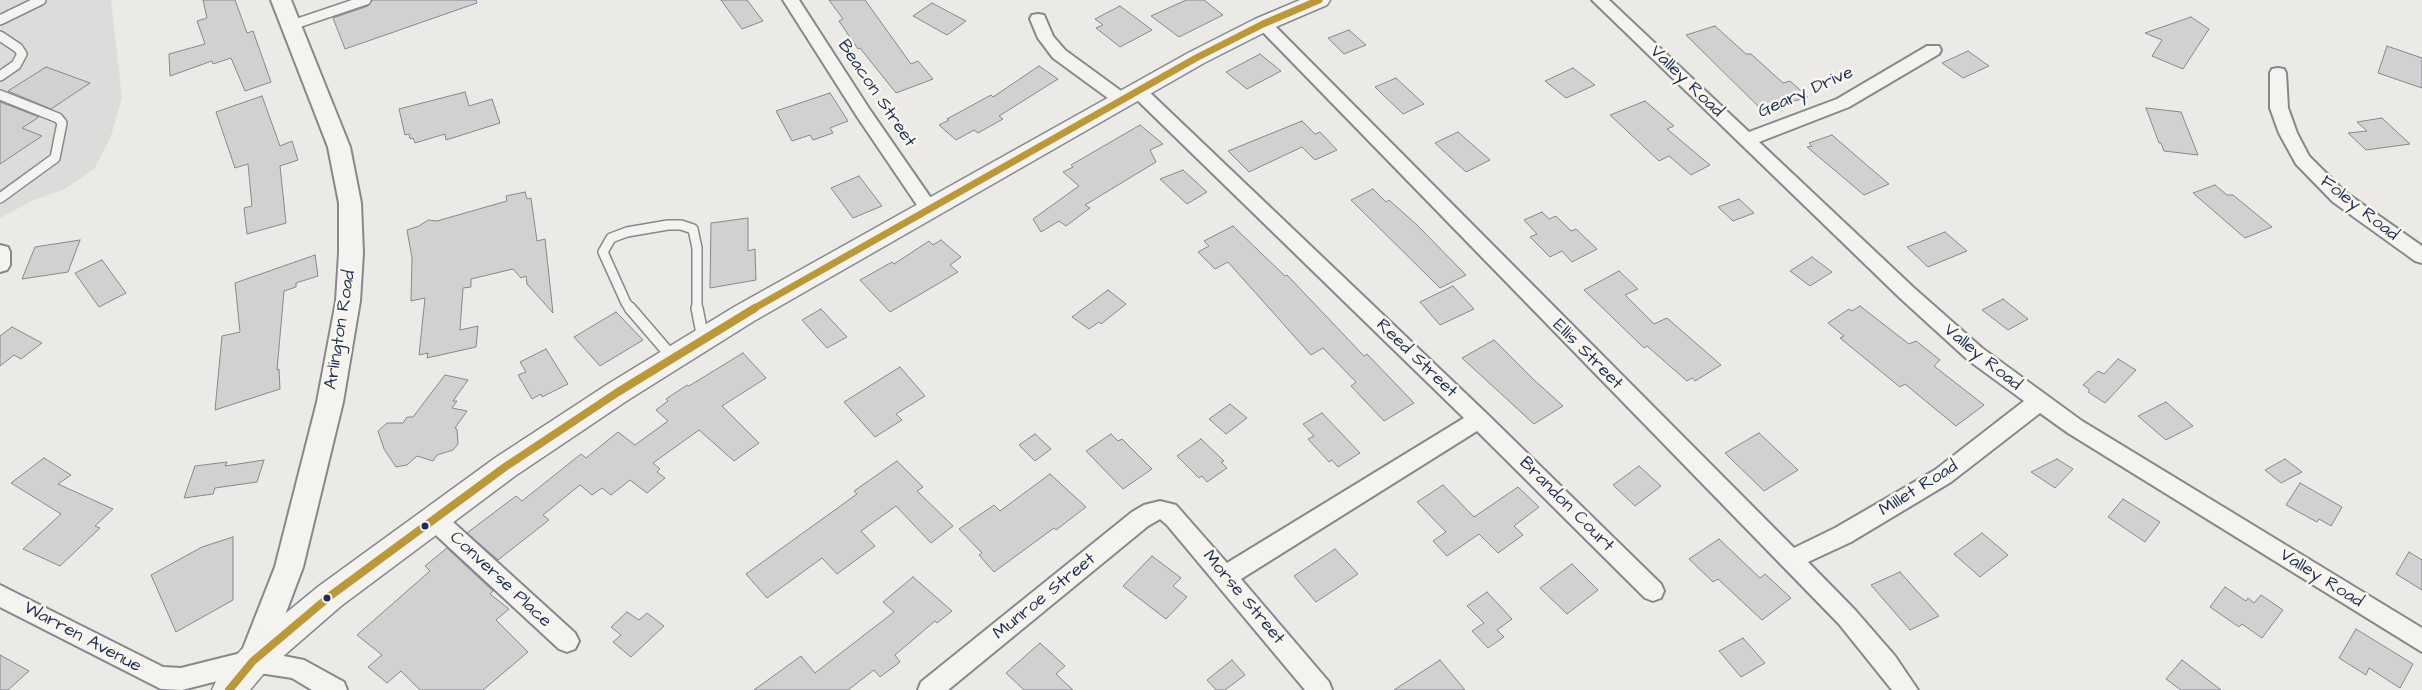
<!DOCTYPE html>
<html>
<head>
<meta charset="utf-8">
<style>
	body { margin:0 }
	canvas { display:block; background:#eceae6 }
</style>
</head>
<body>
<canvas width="2422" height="690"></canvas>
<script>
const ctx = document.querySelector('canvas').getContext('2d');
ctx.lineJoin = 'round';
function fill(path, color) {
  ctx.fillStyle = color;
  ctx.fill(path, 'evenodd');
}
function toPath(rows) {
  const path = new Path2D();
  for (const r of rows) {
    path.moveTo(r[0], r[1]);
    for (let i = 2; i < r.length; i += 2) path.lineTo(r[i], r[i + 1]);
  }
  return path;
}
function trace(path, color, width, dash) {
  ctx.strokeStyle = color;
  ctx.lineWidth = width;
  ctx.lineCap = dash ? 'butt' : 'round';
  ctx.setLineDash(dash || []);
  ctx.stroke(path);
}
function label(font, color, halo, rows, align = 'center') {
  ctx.font = font + ' "Architects Daughter",sans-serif';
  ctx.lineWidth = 5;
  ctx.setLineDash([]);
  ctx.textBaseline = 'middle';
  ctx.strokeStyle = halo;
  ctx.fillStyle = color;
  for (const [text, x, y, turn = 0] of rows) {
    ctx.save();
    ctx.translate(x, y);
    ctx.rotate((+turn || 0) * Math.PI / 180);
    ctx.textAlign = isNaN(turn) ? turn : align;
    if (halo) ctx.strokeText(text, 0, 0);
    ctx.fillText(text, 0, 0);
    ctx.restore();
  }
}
fill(toPath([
	[0,0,111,0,122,98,110,139,94,169,65,189,32,201,0,218]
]), '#dcdcda');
const building = toPath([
	[203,0,235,0,247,33,253,31,271,82,245,91,231,58,213,64,212,61,170,76,169,54,205,44,197,21,207,18,203,0],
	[372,0,476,0,477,3,345,49,333,18,368,6,372,0],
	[721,0,747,0,763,21,742,29,721,0],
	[829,0,865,0,911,64,918,61,933,79,896,93,860,48,858,49,839,21,843,19,829,0],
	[1186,0,1204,0,1223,15,1179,37,1151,16,1186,0],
	[932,3,966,21,947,35,913,16,932,3],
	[1120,6,1152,30,1120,47,1096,28,1103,25,1095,19,1120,6],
	[2191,17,2209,29,2183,69,2152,56,2162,40,2145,33,2191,17],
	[1715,26,1746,54,1751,54,1783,83,1790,81,1808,97,1762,110,1686,35,1715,26],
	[1349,30,1366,45,1344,54,1328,38,1349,30],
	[2387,46,2422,58,2422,88,2378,73,2387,46],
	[1968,51,1989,66,1963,78,1942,63,1968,51],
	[1260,54,1281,71,1247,89,1226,72,1260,54],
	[1039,66,1058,79,999,116,1003,119,978,133,974,130,956,140,939,125,949,120,947,119,991,95,993,97,1039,66],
	[46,67,90,83,51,109,8,91,46,67],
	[1573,68,1595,85,1566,98,1545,81,1573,68],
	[1396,78,1424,104,1403,114,1375,87,1396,78],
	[465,92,469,106,492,99,500,123,446,140,445,134,415,143,413,138,410,139,409,134,405,135,399,109,465,92],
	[830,93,848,121,830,128,833,133,813,140,810,135,792,141,776,111,830,93],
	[262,96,280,146,292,141,298,160,280,166,286,223,247,234,244,208,252,206,248,164,235,168,216,112,262,96],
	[1645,101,1674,126,1667,129,1710,165,1691,175,1669,156,1659,161,1610,115,1645,101],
	[0,102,39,117,22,128,42,136,0,164,0,102],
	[2146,108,2181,112,2198,155,2164,151,2161,143,2159,143,2146,108],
	[2382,118,2410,144,2366,150,2348,133,2367,131,2357,122,2382,118],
	[1302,121,1315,134,1320,132,1337,150,1315,160,1302,147,1249,172,1228,151,1302,121],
	[1140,125,1163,144,1150,150,1156,162,1085,205,1090,208,1066,226,1059,221,1041,232,1033,219,1079,186,1063,172,1073,167,1071,165,1140,125],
	[1458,132,1490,160,1466,172,1435,143,1458,132],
	[1832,135,1862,161,1889,184,1864,195,1807,147,1812,146,1809,143,1832,135],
	[1183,170,1207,192,1187,204,1160,179,1183,170],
	[859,176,882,206,853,218,831,188,859,176],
	[2215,185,2227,195,2233,195,2272,227,2245,238,2193,193,2215,185],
	[1373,189,1386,202,1389,200,1417,225,1466,275,1440,288,1351,200,1373,189],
	[525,192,527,199,531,198,537,241,545,239,553,313,527,284,526,276,521,278,513,269,471,279,471,287,463,288,460,330,478,326,476,347,427,358,428,353,419,355,425,298,411,301,412,258,407,230,419,226,428,220,437,221,507,201,506,196,525,192],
	[1739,199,1754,213,1733,221,1718,207,1739,199],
	[1542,212,1549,219,1556,216,1571,231,1576,229,1597,249,1572,262,1562,251,1550,257,1530,237,1537,234,1524,220,1542,212],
	[748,218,748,251,755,249,756,280,710,288,711,223,748,218],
	[1233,226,1285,276,1287,275,1364,356,1367,354,1414,403,1384,421,1351,386,1356,382,1323,348,1311,355,1228,262,1215,269,1198,252,1209,246,1204,241,1233,226],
	[1945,232,1967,251,1928,267,1907,247,1945,232],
	[80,240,68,272,22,279,35,247,80,240],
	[941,240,961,257,950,265,958,272,890,312,860,280,892,262,894,264,929,241,933,245,941,240],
	[315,255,318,276,296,283,296,287,284,291,277,370,279,369,280,389,215,410,222,336,240,332,235,283,315,255],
	[1812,257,1832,272,1810,286,1790,271,1812,257],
	[102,260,126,293,99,307,75,273,102,260],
	[1619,271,1638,289,1625,295,1654,324,1667,318,1721,365,1695,381,1692,378,1687,381,1647,346,1644,348,1584,290,1619,271],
	[1453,286,1474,309,1440,325,1420,302,1453,286],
	[1108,290,1126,304,1101,324,1099,322,1089,329,1072,317,1108,290],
	[2003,299,2028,319,2008,330,1982,310,2003,299],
	[1860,306,1909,344,1916,341,1940,360,1934,366,1984,405,1956,426,1905,384,1900,387,1840,338,1844,336,1828,323,1849,309,1852,311,1860,306],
	[821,309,847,337,827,348,802,320,821,309],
	[616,312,643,340,600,366,574,337,616,312],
	[12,327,42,343,21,359,14,355,0,366,0,336,12,327],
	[1494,340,1533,379,1563,406,1534,424,1462,358,1494,340],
	[546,349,568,384,542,397,541,394,532,399,518,375,526,372,520,362,546,349],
	[743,353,766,378,722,406,759,443,734,461,699,430,653,463,660,469,657,472,665,478,647,493,630,480,611,495,602,488,592,495,580,485,543,515,549,520,498,560,467,533,516,496,522,501,581,454,586,458,618,432,635,445,668,421,656,410,668,401,666,399,687,385,689,386,743,353],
	[2118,359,2136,370,2105,403,2088,392,2090,390,2083,385,2098,371,2104,374,2118,359],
	[900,367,925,396,896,414,902,420,875,437,844,402,900,367],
	[445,375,468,380,453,401,457,401,452,408,467,411,455,428,457,429,458,444,453,450,437,455,433,461,417,456,407,465,396,467,384,449,378,431,387,423,403,423,407,417,413,417,445,375],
	[2166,402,2193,426,2166,440,2138,416,2166,402],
	[1230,404,1247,418,1226,434,1209,419,1230,404],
	[1322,413,1360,453,1338,467,1332,460,1329,462,1308,439,1314,436,1303,424,1322,413],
	[1759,433,1798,470,1764,491,1725,453,1759,433],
	[1035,434,1051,449,1035,461,1019,445,1035,434],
	[1111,434,1118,441,1122,439,1152,469,1123,489,1086,451,1111,434],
	[1201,439,1224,461,1221,462,1227,468,1207,482,1202,476,1199,478,1177,456,1201,439],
	[44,458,71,475,58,484,113,509,95,526,100,528,60,566,23,549,61,514,11,483,44,458],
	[2057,459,2073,469,2055,488,2031,472,2057,459],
	[2285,459,2302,472,2281,483,2265,470,2285,459],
	[264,460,257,482,215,488,213,494,184,498,195,466,227,462,225,466,264,460],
	[897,461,923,487,917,491,953,526,931,543,896,506,861,531,875,546,837,574,822,558,767,598,746,574,857,494,854,491,897,461],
	[1639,466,1661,486,1635,506,1613,485,1639,466],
	[1050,474,1086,507,1056,530,1054,528,994,572,979,555,982,553,959,529,994,505,1000,511,1050,474],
	[2300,483,2342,507,2331,526,2319,519,2317,522,2286,505,2300,483],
	[1443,485,1474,517,1518,487,1539,507,1514,526,1523,535,1498,553,1479,534,1447,556,1433,541,1446,532,1417,502,1443,485],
	[2123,499,2160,522,2145,542,2108,517,2123,499],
	[1982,533,2008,555,1980,577,1954,554,1982,533],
	[233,537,233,600,176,632,151,575,202,547,233,537],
	[1719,539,1760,578,1765,574,1791,598,1762,620,1718,579,1713,582,1689,559,1719,539],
	[447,548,493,591,490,594,509,609,496,620,528,652,483,690,420,690,401,671,387,683,368,667,382,655,357,635,430,571,425,566,447,548],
	[1335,549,1358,574,1316,602,1294,576,1335,549],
	[2409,552,2422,560,2422,590,2396,574,2409,552],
	[1152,556,1181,578,1173,586,1187,597,1166,619,1123,586,1152,556],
	[1572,564,1598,590,1567,614,1540,588,1572,564],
	[1900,572,1939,616,1910,630,1871,585,1900,572],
	[913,577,952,611,937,623,935,621,895,655,900,662,880,677,874,670,848,690,754,690,801,656,815,673,894,612,883,602,913,577],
	[2225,587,2246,601,2248,598,2254,603,2261,595,2283,610,2262,638,2242,624,2239,627,2210,607,2225,587],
	[1487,592,1512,619,1497,630,1504,637,1488,648,1472,631,1484,623,1467,606,1487,592],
	[627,612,639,620,647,613,664,626,631,657,613,642,621,635,611,627,627,612],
	[2356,629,2413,664,2400,688,2369,668,2366,675,2339,658,2356,629],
	[1743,638,1765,663,1741,677,1719,651,1743,638],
	[1040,643,1065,666,1056,674,1073,690,1024,690,1006,673,1040,643],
	[0,655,29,671,8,690,0,690,0,655],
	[1232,660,1245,675,1225,690,1216,690,1207,680,1232,660],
	[1440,660,1465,690,1394,690,1440,660],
	[2182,660,2221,690,2181,690,2166,679,2182,660]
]);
fill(building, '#d2d1d1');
trace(building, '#85888f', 1);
const serviceFar1 = toPath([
	[0,20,41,0],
	[292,25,366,0],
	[0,36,18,48,22,54,16,65,0,76],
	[0,95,58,118,62,123,55,158,0,198],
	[631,309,626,303,603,252,611,238,627,232,668,225,681,225,693,229,697,248,697,309]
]);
const service = toPath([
	[630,308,673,358],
	[697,308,703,339]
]);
const minor = toPath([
	[783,0,799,0,870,110,935,204,938,209,935,214,929,216,923,214,858,118,783,0],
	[1592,0,1609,0,1749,132,1837,99,1927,46,1939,46,1941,50,1939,54,1849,107,1759,142,1914,288,1982,348,2082,421,2422,628,2422,652,2068,433,2040,413,1951,482,1851,542,1808,562,1855,610,1895,656,1918,690,1892,690,1839,624,1255,24,1257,20,1263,19,1269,20,1794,548,1835,528,1935,470,2024,401,1968,360,1900,298,1592,0],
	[1038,14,1044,15,1053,36,1065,50,1128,96,1131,100,1128,104,1116,104,1053,58,1038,38,1030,19,1032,15,1038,14],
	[2278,68,2284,69,2286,73,2288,108,2297,133,2309,156,2345,192,2422,246,2422,263,2415,261,2333,202,2296,164,2279,133,2270,108,2270,73,2272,69,2278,68],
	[1138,85,1144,87,1486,413,1661,584,1664,591,1661,598,1653,601,1645,598,1477,431,1241,579,1329,682,1332,690,1305,690,1167,525,1160,519,1148,526,948,690,918,690,921,682,1132,512,1144,505,1160,501,1176,505,1227,563,1464,418,1132,95,1130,91,1132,87,1138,85],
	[0,245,8,247,10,252,10,265,7,270,0,272,0,245],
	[434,509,442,512,575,633,579,641,575,649,567,652,559,649,426,526,423,519,426,512,434,509],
	[0,585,163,667,181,668,253,650,304,660,344,682,347,690,312,690,292,678,253,672,182,690,161,689,0,607,0,585]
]);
const tertiary = toPath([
	[271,0,291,0,350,147,361,203,363,253,360,301,343,402,303,567,264,671,253,675,242,671,238,661,275,567,317,402,336,301,339,253,339,203,328,147,271,0]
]);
const primary = toPath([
	[1300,0,1330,0,1327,5,1271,29,1204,63,754,321,628,400,515,476,341,606,265,672,250,690,212,690,217,679,241,650,319,586,495,458,608,384,734,307,1188,53,1255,19,1300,0]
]);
trace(serviceFar1, '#85888f', 12);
trace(service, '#85888f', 14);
trace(minor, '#85888f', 4);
trace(tertiary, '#85888f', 4);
trace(primary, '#85888f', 3);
trace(serviceFar1, '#f4f3ef', 9);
trace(service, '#f4f3ef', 11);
fill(minor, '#f4f3ef');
fill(tertiary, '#f4f3ef');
fill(primary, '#f4f3ef');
trace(toPath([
	[753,309,1196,58,1263,24,1319,0]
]), '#bb993b', 7);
trace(toPath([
	[229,690,253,661,330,596,505,467,618,392,755,308]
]), '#bb993b', 8);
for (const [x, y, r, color] of [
	[425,526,4.5,"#1b2f5e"],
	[327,598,4.5,"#1b2f5e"]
]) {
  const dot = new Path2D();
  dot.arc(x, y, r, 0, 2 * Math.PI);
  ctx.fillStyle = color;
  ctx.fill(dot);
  trace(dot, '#fbf7ec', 2);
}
label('18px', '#1b2f5e', '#fbf7ec', [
	["Valley Road",1686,82,44],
	["Geary Drive",1806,93,-24],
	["Beacon Street",876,94,56],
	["Foley Road",2359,209,38],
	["Arlington Road",341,330,-81],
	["Ellis Street",1587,355,45],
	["Valley Road",1982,358,39],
	["Reed Street",1416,359,44],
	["Millet Road",1919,489,-32],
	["Brandon Court",1566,505,45],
	["Valley Road",2321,579,32],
	["Converse Place",500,580,43],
	["Munroe Street",1045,597,-39],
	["Morse Street",1243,598,50],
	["Warren Avenue",82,638,28]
]);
</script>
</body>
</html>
